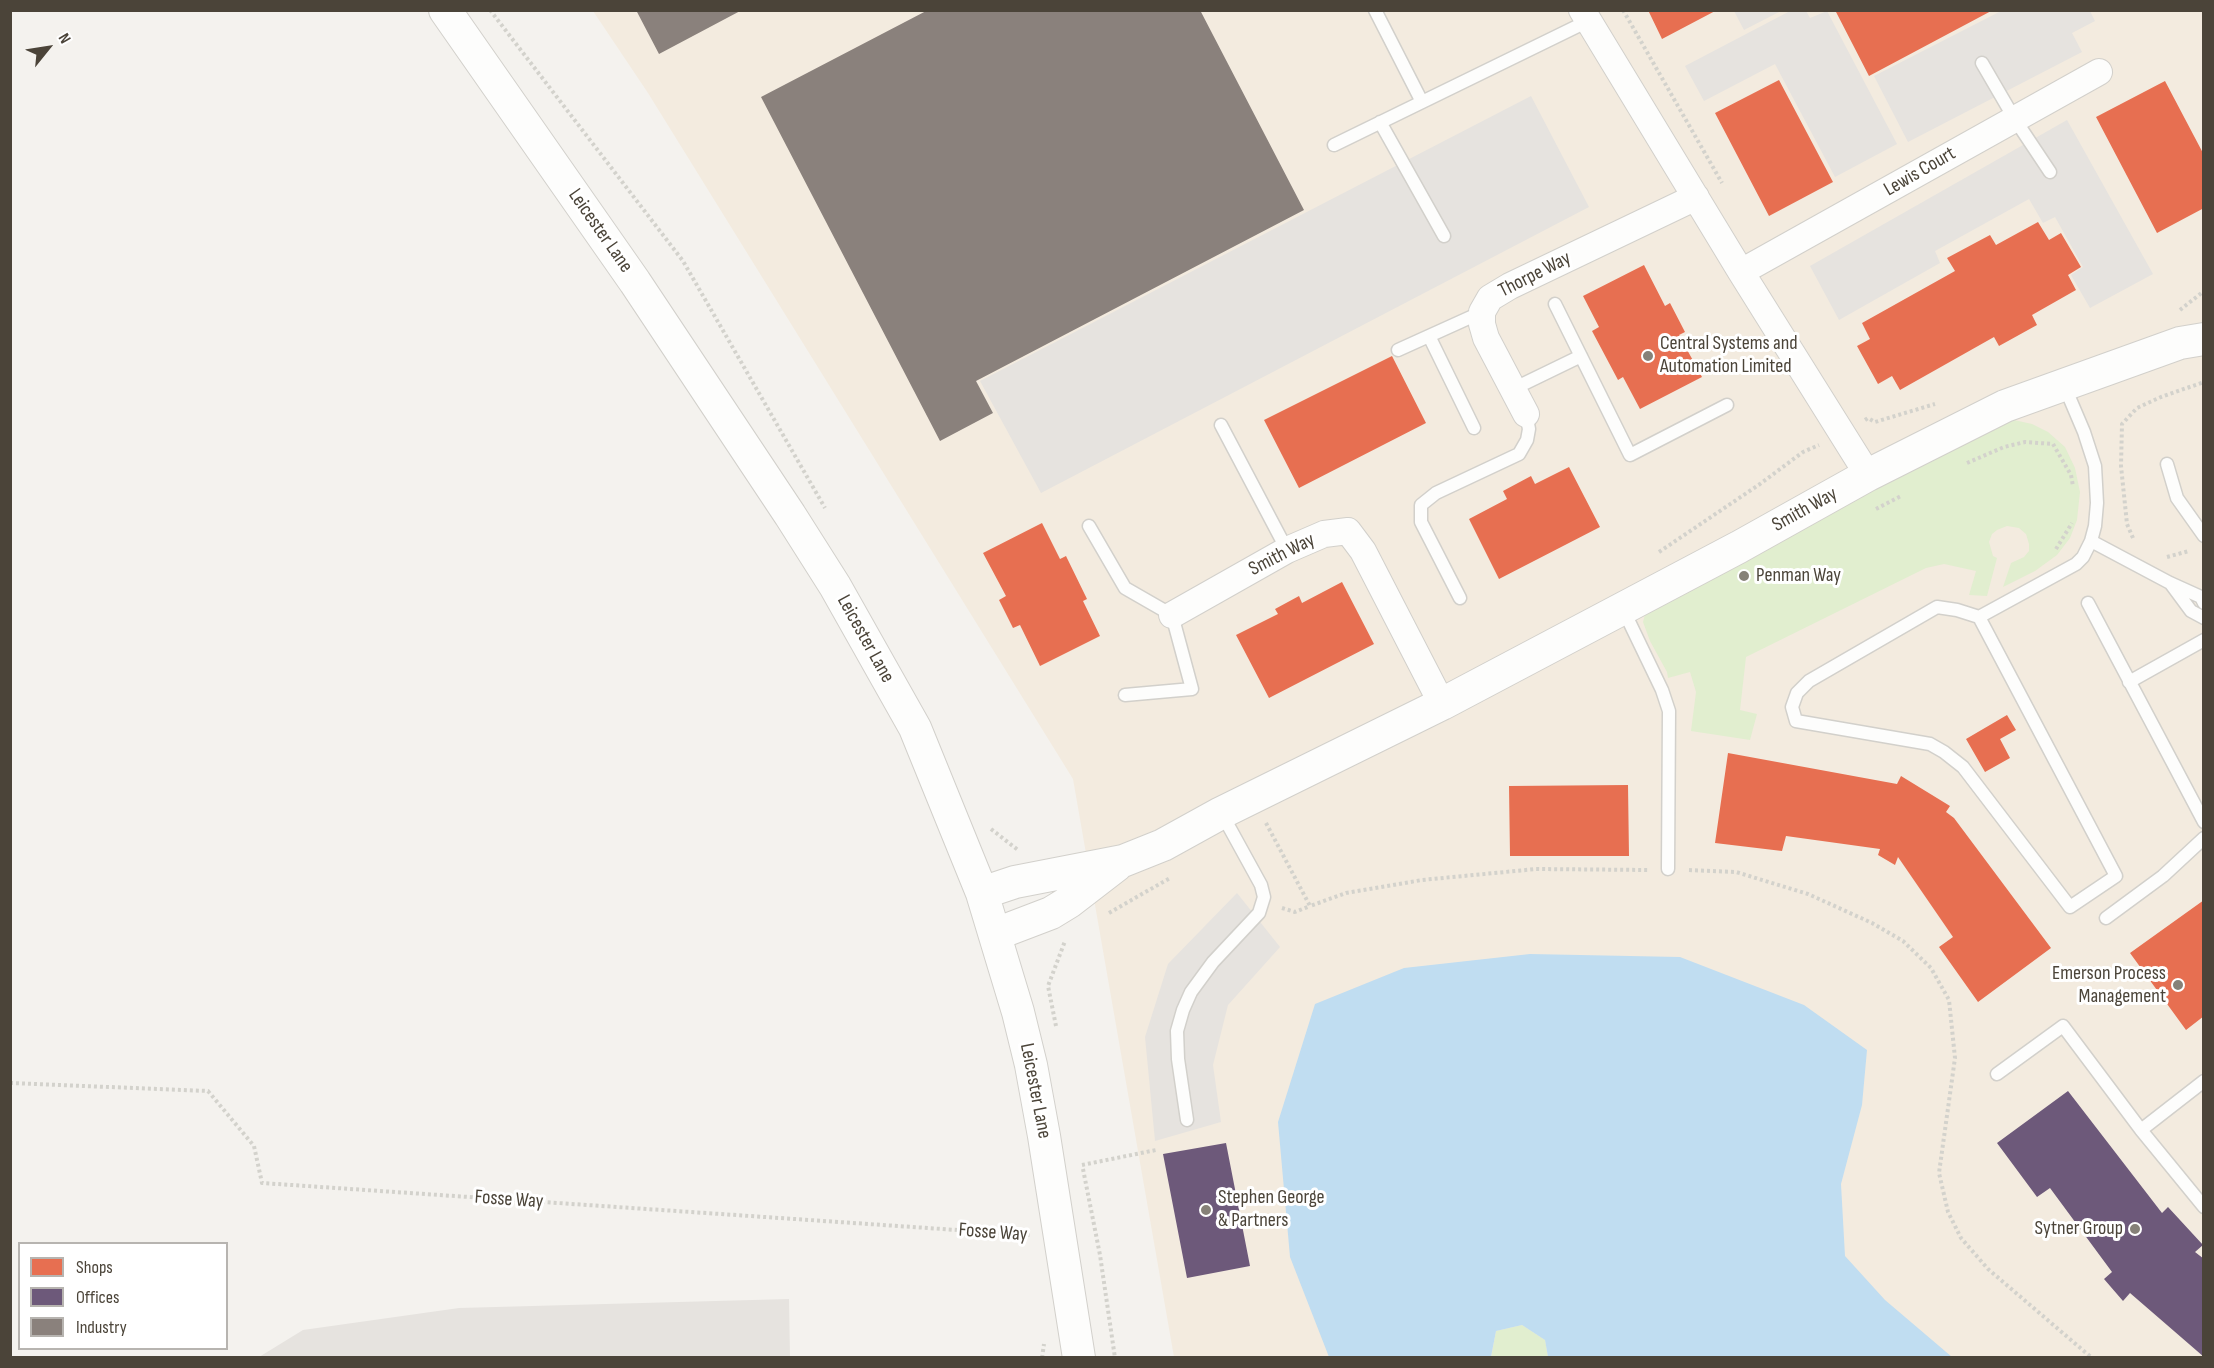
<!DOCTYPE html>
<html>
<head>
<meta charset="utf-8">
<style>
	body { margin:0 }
	#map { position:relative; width:2214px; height:1368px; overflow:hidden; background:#f4f2ee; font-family:"Sofia Sans Condensed",sans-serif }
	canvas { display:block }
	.frame { position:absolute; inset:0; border:12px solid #4b4439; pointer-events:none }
	.legend { position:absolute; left:18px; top:1242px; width:210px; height:108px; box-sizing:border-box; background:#fff; border:2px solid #b7b4b0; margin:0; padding:8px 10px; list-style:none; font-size:18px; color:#4b4439 }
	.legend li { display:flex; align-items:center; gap:12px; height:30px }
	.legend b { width:30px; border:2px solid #b7b4b0 }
	.north { position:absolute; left:18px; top:18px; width:60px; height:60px; -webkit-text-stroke:4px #fff; paint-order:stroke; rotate:60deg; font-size:16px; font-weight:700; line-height:24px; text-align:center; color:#4b4439 }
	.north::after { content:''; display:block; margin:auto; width:21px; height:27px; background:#4b4439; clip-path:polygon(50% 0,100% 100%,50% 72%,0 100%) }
</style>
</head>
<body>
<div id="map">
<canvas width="2214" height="1368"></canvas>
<div class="frame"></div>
<ul class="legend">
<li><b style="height:16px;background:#e76f51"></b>Shops</li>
<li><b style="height:16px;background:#6d597a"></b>Offices</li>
<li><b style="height:16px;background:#8a817c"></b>Industry</li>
</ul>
<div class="north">N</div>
</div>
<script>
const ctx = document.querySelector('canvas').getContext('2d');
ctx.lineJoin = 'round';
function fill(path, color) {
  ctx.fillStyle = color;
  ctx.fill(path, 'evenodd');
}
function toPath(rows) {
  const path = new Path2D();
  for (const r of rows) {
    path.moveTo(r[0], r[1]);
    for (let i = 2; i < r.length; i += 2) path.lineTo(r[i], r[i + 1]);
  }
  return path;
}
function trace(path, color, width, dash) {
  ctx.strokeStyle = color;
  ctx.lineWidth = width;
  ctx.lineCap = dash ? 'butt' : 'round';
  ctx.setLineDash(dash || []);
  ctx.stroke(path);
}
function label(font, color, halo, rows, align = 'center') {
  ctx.font = font + ' "Sofia Sans Condensed",sans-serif';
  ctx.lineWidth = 6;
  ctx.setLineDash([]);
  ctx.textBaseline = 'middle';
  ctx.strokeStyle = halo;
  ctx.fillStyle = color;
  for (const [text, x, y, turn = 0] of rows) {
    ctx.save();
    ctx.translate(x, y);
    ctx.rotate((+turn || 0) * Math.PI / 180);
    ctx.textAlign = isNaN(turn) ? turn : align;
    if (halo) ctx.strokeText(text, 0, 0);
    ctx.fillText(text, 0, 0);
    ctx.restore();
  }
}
fill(toPath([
	[593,11,2203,11,2203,1357,1174,1357,1073,779,648,93]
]), '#f3ebdf');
fill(toPath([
	[2014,420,2032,424,2048,432,2065,447,2075,468,2080,492,2077,520,2070,538,2057,555,2035,571,2003,587,2011,563,2024,557,2029,551,2029,544,2026,534,2019,528,2007,526,1997,530,1992,534,1989,542,1993,556,1997,558,1987,596,1969,595,1976,571,1944,564,1926,568,1746,657,1740,710,1757,714,1750,740,1691,731,1696,692,1690,672,1668,678,1667,672,1650,641,1643,622,1648,603,1993,423],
	[1522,1325,1545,1340,1548,1357,1491,1358,1496,1331]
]), '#e1eecf');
fill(toPath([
	[1734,11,1781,11,1744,30],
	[1790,11,1806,11,1810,18,1827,11,1897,144,1835,177,1775,64,1704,101,1685,66],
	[2001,11,2090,11,2095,21,2072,33,2082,52,1908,142,1874,76],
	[1531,96,1589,207,1041,493,980,381],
	[2067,120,2153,274,2090,308,2071,275,2083,267,2055,217,2043,223,2029,199,1935,251,1940,263,1839,320,1810,266],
	[1237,893,1280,947,1228,1005,1213,1065,1221,1122,1155,1141,1145,1037,1168,964],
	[789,1299,790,1357,259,1357,303,1330,459,1308]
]), '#e6e3df');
fill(toPath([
	[1530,954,1680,957,1804,1005,1867,1050,1862,1105,1841,1184,1845,1256,1885,1300,1952,1357,1548,1357,1545,1340,1522,1325,1496,1331,1491,1357,1329,1357,1290,1257,1278,1122,1315,1004,1404,968]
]), '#c0ddf1');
fill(toPath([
	[1648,10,1717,10,1662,39],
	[1835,10,1993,10,1869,76],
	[1779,80,1833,182,1769,216,1715,113],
	[2165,81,2204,155,2204,208,2157,233,2096,117],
	[2038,222,2049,240,2061,233,2081,267,2068,275,2076,290,2032,315,2037,325,1999,346,1994,337,1900,390,1892,376,1878,384,1857,346,1870,339,1862,323,1955,271,1947,258,1990,235,1996,245],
	[1644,265,1665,306,1670,303,1685,332,1679,335,1702,377,1640,409,1623,377,1618,380,1592,331,1599,327,1583,296],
	[1392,356,1426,423,1299,488,1264,420],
	[1569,467,1600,527,1499,579,1469,519,1507,499,1503,491,1531,476,1535,484],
	[1042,523,1060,559,1066,556,1087,599,1083,601,1100,636,1040,666,1020,625,1013,628,999,600,1006,596,983,553],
	[1342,582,1374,644,1269,698,1236,635,1278,614,1275,609,1299,596,1302,603],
	[2007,715,2016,730,2000,739,2010,758,1985,772,1966,739],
	[1728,753,1897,784,1901,776,1950,806,1946,812,1954,818,2051,948,1978,1002,1939,947,1953,937,1898,857,1895,865,1878,855,1880,849,1786,836,1782,851,1715,843],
	[1628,785,1629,856,1510,856,1509,786],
	[2204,900,2204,1016,2186,1030,2130,953]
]), '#e76f51');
fill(toPath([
	[2068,1091,2162,1213,2168,1207,2203,1245,2195,1252,2204,1259,2204,1357,2130,1293,2123,1301,2104,1279,2112,1272,2050,1188,2037,1197,1997,1143],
	[1226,1143,1250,1266,1187,1278,1163,1154]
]), '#6d597a');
fill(toPath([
	[636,10,742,10,659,54],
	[928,10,1200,10,1304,210,976,381,993,413,940,441,761,97]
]), '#8a817c');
const service = toPath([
	[1375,10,1422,102],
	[1982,63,2014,118,2050,172],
	[1380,122,1444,236],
	[1334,145,1588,21],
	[1555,304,1630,455,1727,405],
	[1429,336,1474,428],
	[1398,350,1482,312],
	[1513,389,1581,356],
	[1221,425,1287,550],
	[2167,464,2177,498,2204,536],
	[1089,526,1125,588,1172,615,1192,689,1125,695],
	[2091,541,2170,583,2201,597,2204,603],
	[2171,584,2191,611,2204,618],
	[1460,598,1421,522,1421,505,1436,493,1519,454,1527,440,1529,429,1526,414],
	[2088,603,2204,822],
	[1937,607,1957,610,1979,617,2116,876,2070,907,1963,767,1944,752,1930,744,1796,721,1792,707,1797,693,1809,681,1937,607],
	[1623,609,1662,690,1669,711,1668,869],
	[1979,617,2076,564,2083,557,2091,541,2095,526,2097,503,2095,466,2084,432,2064,385],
	[2129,682,2204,640],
	[2106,918,2163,876,2204,838],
	[1997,1074,2063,1026,2141,1130,2204,1207],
	[1187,1120,1178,1059,1177,1031,1183,1010,1191,992,1213,962,1259,913,1264,897,1261,885,1222,814],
	[2141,1130,2204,1081]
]);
const minor = toPath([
	[1582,10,1741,272,1868,475],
	[1741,272,2099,72],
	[1526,414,1486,338,1482,324,1482,312,1490,298,1510,286,1696,197],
	[1172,615,1287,550,1324,534,1348,531,1363,551,1442,704]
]);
const tertiary = toPath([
	[445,10,635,282,790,515,835,586,915,728,982,893,1018,1012,1031,1065,1044,1136,1079,1358],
	[982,893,1015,882,1123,861,1163,845,1221,813,1442,704,1739,547,1868,475,2005,406,2180,343,2204,339],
	[996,934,1051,913,1069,902,1117,865]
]);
trace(service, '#d2d0cb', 15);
trace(minor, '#d2d0cb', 28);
trace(tertiary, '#d2d0cb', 34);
trace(toPath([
	[490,10,683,261,825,508],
	[1623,10,1722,183],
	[2180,310,2204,291],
	[1865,420,1868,418,1875,422,1935,404],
	[1967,463,2004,447,2025,442,2053,444,2071,475,2073,486],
	[1876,509,1901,496],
	[2133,538,2127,524,2121,466,2122,424,2137,408,2161,397,2204,382],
	[2056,549,2072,523],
	[1659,552,1760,484,1803,452,1819,445],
	[2167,557,2189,551],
	[1266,823,1310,906,1346,893,1422,880,1536,869,1649,870],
	[991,829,1018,850],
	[1689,870,1736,872,1808,894,1872,923,1903,941,1931,968,1949,1000,1955,1058,1939,1173,1948,1212,1961,1238,1988,1269,2092,1358],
	[1282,908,1295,912,1310,906],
	[1109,913,1170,878],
	[1056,1026,1048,986,1065,941],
	[10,1083,208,1091,254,1146,262,1183,1031,1235],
	[1082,1165,1156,1150],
	[1083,1169,1100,1255,1115,1358],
	[1042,1358,1044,1344]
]), '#d3d2cc', 4, [3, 3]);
trace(service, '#fdfdfc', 12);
trace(minor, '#fdfdfc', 26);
trace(tertiary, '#fdfdfc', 32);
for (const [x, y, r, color] of [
	[1648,356,6,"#868178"],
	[1744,576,6,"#868178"],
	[2178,985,6,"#868178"],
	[1206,1210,6,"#868178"],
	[2135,1229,6,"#868178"]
]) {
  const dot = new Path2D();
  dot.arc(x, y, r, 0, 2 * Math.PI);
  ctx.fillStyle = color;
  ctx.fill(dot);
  trace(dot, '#fff', 2);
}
label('20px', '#4b4439', '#fff', [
	["Lewis Court",1920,172,-30],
	["Leicester Lane",600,231,55],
	["Thorpe Way",1535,275,-27],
	["Smith Way",1805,510,-29],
	["Smith Way",1282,555,-27],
	["Leicester Lane",865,639,61],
	["Leicester Lane",1035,1091,79],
	["Fosse Way",509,1200,4],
	["Fosse Way",993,1233,4]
]);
label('20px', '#4b4439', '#fff', [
	["Central Systems and",1660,344],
	["Automation Limited",1660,367],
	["Penman Way",1756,576],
	["Emerson Process",2166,974,"right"],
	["Management",2166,997,"right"],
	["Stephen George",1218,1198],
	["& Partners",1218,1221],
	["Sytner Group",2123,1229,"right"]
], 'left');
</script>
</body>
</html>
